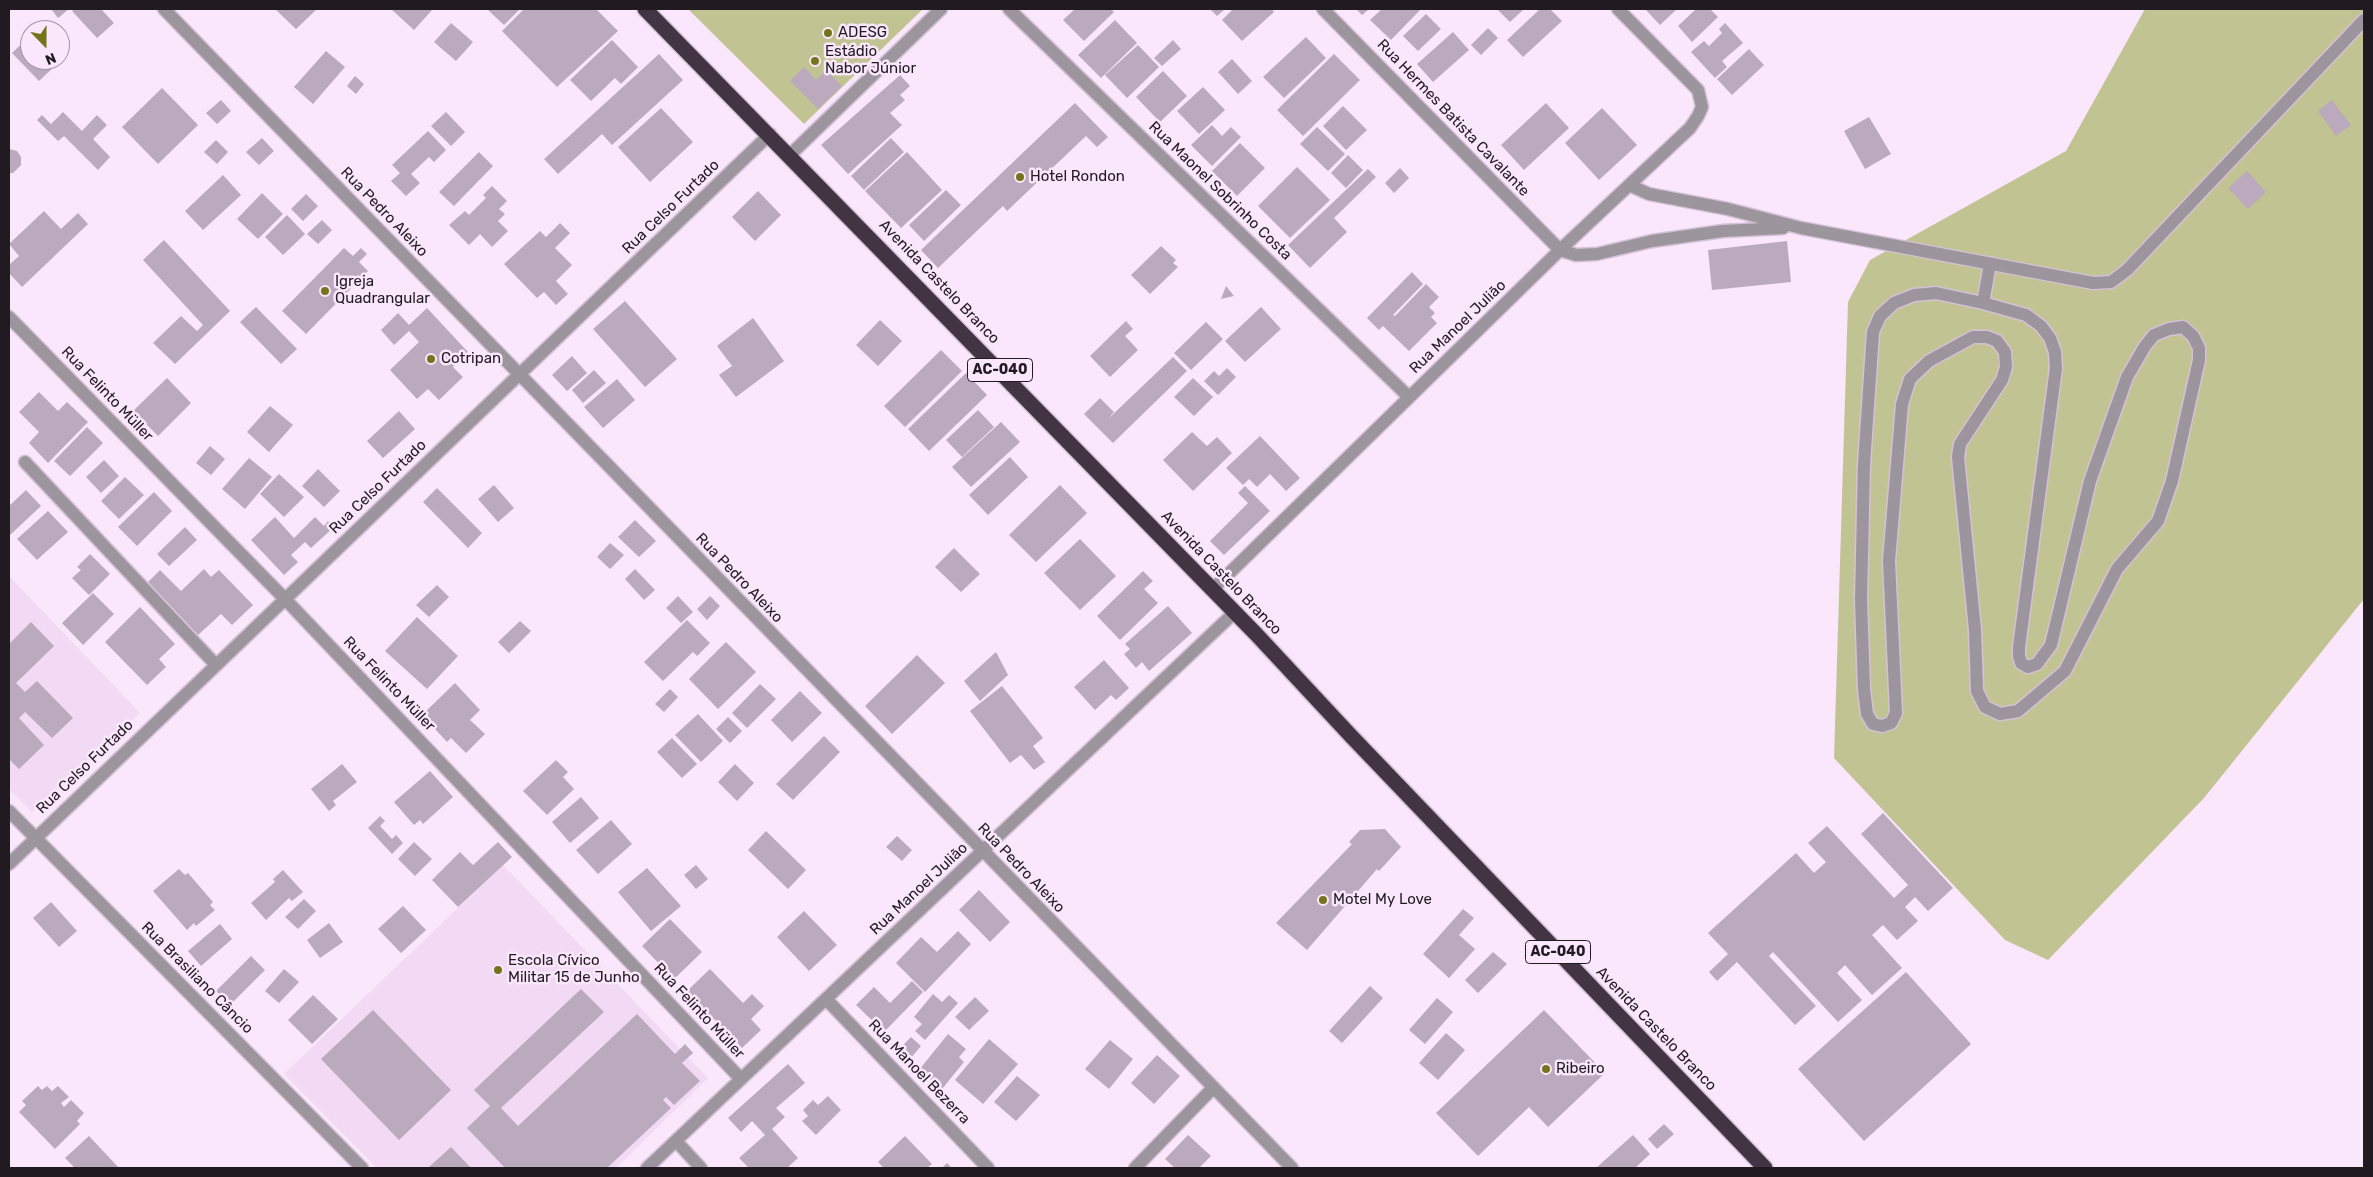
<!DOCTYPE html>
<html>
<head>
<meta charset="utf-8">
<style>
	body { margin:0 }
	#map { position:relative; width:2373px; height:1177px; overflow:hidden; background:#fae7fc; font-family:Rubik,sans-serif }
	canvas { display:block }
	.frame { position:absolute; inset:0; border:10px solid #211a21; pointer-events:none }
	.north { position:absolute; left:20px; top:20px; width:50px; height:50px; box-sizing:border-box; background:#fae7fc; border:1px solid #a395a4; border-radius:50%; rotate:158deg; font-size:14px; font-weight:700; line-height:20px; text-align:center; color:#211a21 }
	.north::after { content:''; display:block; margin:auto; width:18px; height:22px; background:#74751b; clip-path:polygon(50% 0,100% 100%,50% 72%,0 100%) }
</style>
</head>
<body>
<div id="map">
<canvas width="2373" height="1177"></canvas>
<div class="frame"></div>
<div class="north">N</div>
</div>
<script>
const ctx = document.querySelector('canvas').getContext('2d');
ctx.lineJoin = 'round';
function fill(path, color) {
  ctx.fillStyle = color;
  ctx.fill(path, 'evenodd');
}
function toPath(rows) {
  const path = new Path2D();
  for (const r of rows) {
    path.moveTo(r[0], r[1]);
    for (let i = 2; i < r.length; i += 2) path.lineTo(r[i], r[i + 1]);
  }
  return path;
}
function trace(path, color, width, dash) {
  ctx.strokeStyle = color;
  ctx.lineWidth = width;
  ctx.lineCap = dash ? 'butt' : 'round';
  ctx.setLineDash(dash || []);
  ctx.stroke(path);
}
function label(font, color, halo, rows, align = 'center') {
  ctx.font = font + ' Rubik,sans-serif';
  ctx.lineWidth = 5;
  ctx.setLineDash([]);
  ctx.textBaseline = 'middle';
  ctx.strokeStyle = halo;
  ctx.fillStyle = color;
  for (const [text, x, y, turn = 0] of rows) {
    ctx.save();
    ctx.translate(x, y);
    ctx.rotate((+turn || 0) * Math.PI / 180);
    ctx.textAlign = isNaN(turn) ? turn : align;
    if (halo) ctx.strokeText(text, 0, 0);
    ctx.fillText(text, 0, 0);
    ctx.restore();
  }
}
fill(toPath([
	[9,576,140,713,32,812,9,789],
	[503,865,708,1078,616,1168,377,1168,284,1074]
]), '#f2d9f4');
fill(toPath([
	[688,9,923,9,804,124],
	[2145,9,2364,9,2364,599,2204,798,2048,960,2005,940,1834,758,1848,302,1870,260,2066,151]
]), '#c1c393');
fill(toPath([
	[51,9,69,9,58,18],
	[75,9,101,9,114,23,97,38,72,11],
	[275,9,317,9,296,29],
	[391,9,433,9,414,30],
	[487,9,520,9,504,25],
	[524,9,596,9,618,31,557,87,502,31],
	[1075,9,1111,9,1114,12,1084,41,1063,20],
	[1210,9,1225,9,1217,16],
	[1233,9,1272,9,1274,12,1242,41,1222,20],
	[1356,9,1369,9,1362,15],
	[1382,9,1421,9,1391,40,1370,20],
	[1497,9,1524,9,1510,22],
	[1540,9,1550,9,1562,21,1523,57,1507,40],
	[1645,9,1677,9,1660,25],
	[1696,9,1710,9,1718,17,1692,42,1678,26],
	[1426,14,1441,29,1418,51,1403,36],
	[1115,20,1137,43,1101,78,1078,55],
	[451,23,473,42,456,61,434,42],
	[1725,23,1743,43,1722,61,1727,67,1715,78,1691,52,1704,41,1709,46,1722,33,1719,29],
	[1488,28,1498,38,1481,55,1471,45],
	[1453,32,1469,50,1433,82,1417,64],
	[29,37,30,60,51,60,56,65,39,81,12,53],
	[1306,37,1326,58,1284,98,1263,77],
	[612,40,638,67,621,84,615,78,591,101,570,80],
	[1173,40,1181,49,1162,66,1154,58],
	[1138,45,1159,67,1127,98,1105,75],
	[1749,49,1764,65,1732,95,1717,79],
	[326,51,345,67,313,104,294,87],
	[659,54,683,80,612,145,602,134,558,174,544,159],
	[1334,54,1360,80,1303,136,1277,110],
	[1232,59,1252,81,1238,94,1218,72],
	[804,67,816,80,826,70,842,86,818,109,790,81],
	[1163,71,1187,96,1160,122,1136,97],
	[900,75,910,86,900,95,905,100,890,113,902,125,848,174,821,145],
	[355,76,364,84,356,94,347,86],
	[1203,87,1225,110,1199,134,1177,111],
	[162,88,198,125,158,164,122,127],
	[221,100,231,111,217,124,206,113],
	[2332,100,2351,125,2336,136,2318,111],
	[1075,103,1108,137,1097,147,1086,136,1007,211,1003,206,938,268,921,250],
	[1546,103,1569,128,1524,170,1501,145],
	[1343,106,1367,130,1346,150,1323,126],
	[661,108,693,142,650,182,618,147],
	[1602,108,1637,145,1599,180,1565,143],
	[63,112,82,131,97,115,107,125,93,139,110,157,98,170,64,136,58,141,37,120,42,115,51,124],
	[446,112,465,132,451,146,431,126],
	[1869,117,1891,154,1865,169,1844,131],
	[1212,125,1222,136,1231,127,1241,137,1212,166,1191,145],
	[1317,127,1345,154,1328,171,1300,144],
	[428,131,446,150,434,162,429,157,411,174,420,183,406,196,391,181,400,173,392,165],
	[262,138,274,151,259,165,246,152],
	[891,138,904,152,864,190,851,176],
	[216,140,228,152,217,164,204,152],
	[1240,143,1265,168,1237,196,1212,171],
	[9,149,17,151,21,157,21,165,13,173,9,173],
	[479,152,493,166,454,206,439,192],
	[907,152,942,190,901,228,865,191],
	[1348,155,1363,170,1346,188,1331,173],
	[1297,167,1330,200,1290,238,1258,206],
	[1400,168,1409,178,1394,193,1385,183],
	[1368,169,1376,177,1334,218,1347,232,1310,268,1288,245],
	[2247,171,2266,192,2248,209,2228,188],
	[223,175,241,195,203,230,185,211],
	[492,186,507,201,499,209,505,214,498,221,508,231,492,247,480,234,469,245,449,225,465,211,469,215,486,198,483,195],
	[946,190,961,205,924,241,909,225],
	[758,191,781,215,755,241,732,217],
	[262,193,283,214,258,239,237,219],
	[306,194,318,206,303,221,291,209],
	[44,211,61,229,78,213,88,224,22,287,9,273,9,265,19,256,9,244],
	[287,215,305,234,283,255,265,237],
	[322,220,332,230,318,244,307,234],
	[560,223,570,233,555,248,572,265,556,281,568,294,556,305,544,292,537,298,504,264,540,231,546,237],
	[164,240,230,311,175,364,153,343,181,316,197,331,203,325,143,260],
	[1787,241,1791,282,1712,290,1708,250],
	[1161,246,1176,260,1173,263,1178,267,1150,294,1131,275],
	[344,248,353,256,361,248,367,254,359,262,368,271,306,334,282,311],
	[1412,272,1423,284,1393,315,1395,316,1426,284,1439,297,1429,307,1435,313,1431,317,1437,323,1409,351,1383,326,1379,330,1367,318],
	[1226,286,1234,296,1221,299],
	[625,301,677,359,645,387,593,329],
	[256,307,297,349,281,364,240,322],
	[1261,307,1281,329,1245,362,1225,341],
	[427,308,468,352,453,367,463,377,439,400,428,389,417,399,390,370,419,342,409,331,394,345,381,330,398,313,409,325],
	[753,318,784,361,736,397,719,375,732,366,717,346],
	[880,320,902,341,878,366,856,345],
	[1126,321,1133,329,1125,336,1138,350,1110,377,1090,356],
	[1206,322,1223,339,1191,370,1174,353],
	[941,350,962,371,905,427,884,406],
	[572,356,587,373,567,391,552,375],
	[1173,357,1187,371,1113,443,1084,414,1100,398,1114,412,1108,419],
	[1227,368,1236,377,1218,395,1204,381,1214,371,1219,376],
	[594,370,606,383,583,403,572,390],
	[966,373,987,395,929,451,908,429],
	[167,378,191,403,158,436,133,411],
	[1193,378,1213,397,1194,416,1174,397],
	[617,379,635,400,603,428,584,407],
	[39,392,58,411,67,402,88,422,48,463,29,443,39,432,19,412],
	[270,406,293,425,269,452,247,432],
	[978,410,994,427,962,457,946,440],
	[399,411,415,429,383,458,367,441],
	[1001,422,1020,442,971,487,952,467],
	[87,427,103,443,70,476,54,461],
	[1192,432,1207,446,1217,437,1232,453,1193,491,1163,460],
	[1260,436,1300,478,1286,491,1270,474,1257,487,1249,479,1243,485,1226,468],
	[210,446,225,459,211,475,196,463],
	[1010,457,1028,477,988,515,969,495],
	[249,458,272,477,245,509,222,489],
	[104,460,119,476,101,493,86,477],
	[318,469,340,491,324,507,302,486],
	[279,474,304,497,284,517,260,494],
	[125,477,144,495,119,519,101,501],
	[494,485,514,508,498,522,478,499],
	[1060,485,1087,513,1036,562,1009,535],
	[1245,486,1270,511,1224,555,1210,541,1248,503,1238,493],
	[437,488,482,533,468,548,423,502],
	[26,490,41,506,9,536,9,506],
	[154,492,172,511,137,546,118,527],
	[48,511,68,532,37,560,17,539],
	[275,517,294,538,315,517,324,526,328,521,334,527,311,548,305,542,291,555,298,562,284,575,251,540],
	[635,520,656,541,639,557,618,537],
	[185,527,197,540,169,566,157,554],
	[1080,539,1116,576,1080,610,1044,573],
	[610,543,624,555,610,569,597,557],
	[954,548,980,574,961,592,935,567],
	[90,554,110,574,89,595,72,578,81,570,77,567],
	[204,569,211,577,219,570,253,605,232,625,221,614,198,635,148,582,160,570,181,591],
	[635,569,655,590,644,600,625,579],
	[1143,571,1153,581,1144,589,1158,603,1120,640,1097,616],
	[437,585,449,597,429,617,416,605],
	[93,593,114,614,83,645,62,623],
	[678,596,693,612,681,623,666,608],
	[710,596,720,606,707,620,697,609],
	[1168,606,1192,633,1149,671,1142,662,1136,668,1124,654,1130,649,1125,644],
	[140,607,175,644,159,659,166,667,147,685,105,642],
	[417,617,458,656,427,689,385,651],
	[687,620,710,643,697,656,693,652,663,681,644,662],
	[520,621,531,631,509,653,498,642],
	[31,622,54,646,16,683,25,692,37,681,73,718,52,738,25,712,19,718,44,745,19,769,9,759,9,644],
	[726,642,756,672,718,709,689,679],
	[996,652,1008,675,980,701,964,681],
	[917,655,945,683,892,734,865,706],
	[1104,660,1129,688,1116,700,1111,695,1095,710,1074,687],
	[455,683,480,710,470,720,485,734,466,753,451,738,447,742,422,715],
	[760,684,776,699,747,728,732,713],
	[1002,686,1043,738,1033,746,1045,762,1034,770,1021,755,1010,763,970,711],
	[670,689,678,697,664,712,655,704],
	[800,691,822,713,792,742,771,720],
	[698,714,723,741,701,762,675,735],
	[728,717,742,731,730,743,716,729],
	[824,736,840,752,793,800,776,784],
	[672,738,697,764,682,778,657,752],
	[556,760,568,772,563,777,574,789,547,815,523,791],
	[342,764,357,782,333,801,336,805,329,811,311,789],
	[735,764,754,783,737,801,718,782],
	[430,771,453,797,423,824,420,820,414,825,394,802],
	[581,797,599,818,570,843,552,822],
	[1883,813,1953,888,1928,911,1915,897,1905,907,1918,921,1897,940,1883,925,1872,935,1902,968,1872,995,1845,965,1837,973,1862,1000,1838,1022,1773,952,1769,956,1816,1006,1795,1025,1737,962,1717,981,1709,972,1728,954,1708,933,1796,853,1814,873,1826,862,1808,843,1827,826,1894,898,1908,885,1861,834],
	[380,816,385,821,380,826,392,839,396,835,403,843,392,854,368,828],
	[611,820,632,844,598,874,576,850],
	[1385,829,1401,847,1379,871,1377,869,1307,950,1276,923,1352,844,1349,842,1360,830],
	[766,831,806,870,788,889,748,850],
	[897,836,912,850,902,861,886,847],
	[414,842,432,859,415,876,398,859],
	[498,842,512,857,458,907,432,880,460,852,473,865],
	[696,865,708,879,696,889,684,875],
	[647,868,681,906,651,931,618,892],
	[179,869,185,875,188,873,213,902,210,905,215,910,196,926,194,923,187,930,153,891],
	[283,870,303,892,292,901,289,898,266,920,251,903,275,882,273,879],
	[979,890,1010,922,990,942,959,910],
	[304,899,316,911,298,929,285,917],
	[51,902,77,931,59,947,33,918],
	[403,906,426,930,401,953,378,929],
	[1463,909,1474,918,1459,935,1475,949,1449,978,1423,954],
	[804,911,837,945,809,971,777,937],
	[670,919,702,952,674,979,642,946],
	[329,923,343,942,320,958,307,940],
	[220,924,232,939,201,966,188,951],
	[958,931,971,944,925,992,896,963,921,937,937,952],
	[1493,952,1507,964,1478,993,1465,980],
	[251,956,265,970,230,1005,216,991],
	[284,969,299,982,279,1003,265,991],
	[710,969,743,1003,752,994,764,1006,751,1019,761,1030,742,1048,687,991],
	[1906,972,1971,1044,1864,1141,1798,1069],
	[912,981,923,992,884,1032,856,1005,874,987,890,1003],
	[1370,986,1383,998,1342,1043,1329,1031],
	[581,989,604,1012,501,1108,518,1126,637,1014,675,1054,685,1044,693,1053,682,1063,700,1081,674,1105,666,1097,663,1100,671,1108,607,1168,505,1168,467,1128,490,1106,474,1090],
	[933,994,942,1002,949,995,958,1003,925,1040,915,1031,922,1024,914,1017],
	[313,995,338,1019,312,1044,288,1020],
	[975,997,989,1011,969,1030,955,1017],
	[1437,998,1453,1012,1425,1044,1409,1030],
	[373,1010,451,1090,399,1140,321,1059],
	[1544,1010,1605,1073,1548,1127,1529,1107,1478,1156,1436,1113],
	[1446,1033,1465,1050,1438,1080,1419,1063],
	[948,1034,966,1049,959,1057,964,1062,942,1089,919,1070],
	[911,1037,921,1046,909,1060,898,1050],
	[989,1039,1018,1064,983,1104,955,1080],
	[1110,1040,1133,1059,1109,1089,1085,1069],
	[1157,1055,1180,1076,1154,1104,1131,1083],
	[788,1064,805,1083,776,1108,785,1117,772,1129,798,1158,787,1168,749,1168,739,1158,765,1135,752,1121,741,1132,728,1118],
	[1017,1076,1040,1095,1016,1121,994,1102],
	[38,1086,42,1090,47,1086,52,1091,58,1086,69,1097,61,1103,64,1107,71,1100,84,1113,77,1121,80,1124,55,1149,19,1112,26,1105,22,1101],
	[828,1096,841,1110,816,1135,802,1121,808,1116,803,1110,813,1100,818,1105],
	[1664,1124,1674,1134,1657,1149,1648,1139],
	[1188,1135,1211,1156,1199,1168,1175,1168,1165,1159],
	[1633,1135,1650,1154,1635,1168,1596,1168],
	[89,1136,119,1168,75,1168,65,1158],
	[905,1136,932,1164,927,1168,884,1168,878,1162],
	[451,1147,471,1168,428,1168],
	[947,1163,952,1168,942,1168]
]), '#bba9bd');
const street = toPath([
	[164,9,1292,1168],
	[1009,9,1409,397],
	[1323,9,1560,250,1576,255,1597,254,1652,241,1723,231,1783,228],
	[790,155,941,9],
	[1629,185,1649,194,1728,209,1801,228,2093,283,2111,282,2127,270,2364,20],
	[1983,303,1936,293,1914,295,1894,303,1880,316,1873,332,1864,464,1861,600,1864,689,1867,714,1873,724,1882,726,1891,723,1896,713,1889,561,1902,404,1910,379,1929,361,1973,337,1987,337,1997,341,2005,352,2006,367,2002,380,1960,444,1958,457,1975,630,1977,691,1985,707,2000,714,2018,711,2065,671,2117,569,2158,521,2172,481,2199,360,2199,348,2193,336,2183,327,2169,329,2154,335,2145,346,2127,377,2090,481,2051,645,2037,664,2028,667,2021,663,2019,656,2019,647,2056,368,2055,352,2050,338,2041,326,2026,315,1983,303,1990,264],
	[9,317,285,599,741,1079],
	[25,462,216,665],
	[1213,589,1560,250,1690,128,1698,116,1702,107,1698,90,1618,9],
	[9,811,362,1168],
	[9,864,770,134],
	[826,999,988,1168],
	[676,1141,701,1168],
	[647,1168,1235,612],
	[1135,1168,1213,1088]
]);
const highway = toPath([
	[645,9,1256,634,1351,736,1765,1168]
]);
trace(street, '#d3c2d5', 15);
trace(highway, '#d3c2d5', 18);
trace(street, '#9d959d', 12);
trace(highway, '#433444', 15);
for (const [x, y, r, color] of [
	[828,33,5,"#74751b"],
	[815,61,5,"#74751b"],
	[1020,177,5,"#74751b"],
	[325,291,5,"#74751b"],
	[431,359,5,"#74751b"],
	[1323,900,5,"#74751b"],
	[498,970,5,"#74751b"],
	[1546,1069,5,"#74751b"]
]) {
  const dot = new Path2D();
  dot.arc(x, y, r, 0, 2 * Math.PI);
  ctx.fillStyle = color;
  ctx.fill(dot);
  trace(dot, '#fae7fc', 2);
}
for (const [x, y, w] of [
	[1000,370,65],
	[1558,952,65]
]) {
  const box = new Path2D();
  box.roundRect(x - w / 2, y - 11.5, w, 23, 4);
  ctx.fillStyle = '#fae7fc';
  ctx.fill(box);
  trace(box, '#211a21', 1);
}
label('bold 14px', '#211a21', null, [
	["AC-040",1000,370],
	["AC-040",1558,952]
]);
label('15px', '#211a21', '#fae7fc', [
	["ADESG",838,33],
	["Estádio",825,52],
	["Nabor Júnior",825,69],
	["Hotel Rondon",1030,177],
	["Igreja",335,282],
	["Quadrangular",335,299],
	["Cotripan",441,359],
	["Motel My Love",1333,900],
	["Escola Cívico",508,961],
	["Militar 15 de Junho",508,978],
	["Ribeiro",1556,1069]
], 'left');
label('15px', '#211a21', '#fae7fc', [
	["Rua Hermes Batista Cavalante",1453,118,46],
	["Rua Maonel Sobrinho Costa",1220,191,44],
	["Rua Celso Furtado",671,207,-44],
	["Rua Pedro Aleixo",384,212,46],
	["Avenida Castelo Branco",939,282,46],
	["Rua Manoel Julião",1458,327,-44],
	["Rua Felinto Müller",107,394,46],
	["Rua Celso Furtado",378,487,-44],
	["Avenida Castelo Branco",1221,573,46],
	["Rua Pedro Aleixo",739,578,46],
	["Rua Felinto Müller",389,684,46],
	["Rua Celso Furtado",85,767,-44],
	["Rua Pedro Aleixo",1021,868,46],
	["Rua Manoel Julião",919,889,-43],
	["Rua Brasiliano Câncio",197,978,45],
	["Rua Felinto Müller",699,1011,47],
	["Avenida Castelo Branco",1656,1029,46],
	["Rua Manoel Bezerra",919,1072,46]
]);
</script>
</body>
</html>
